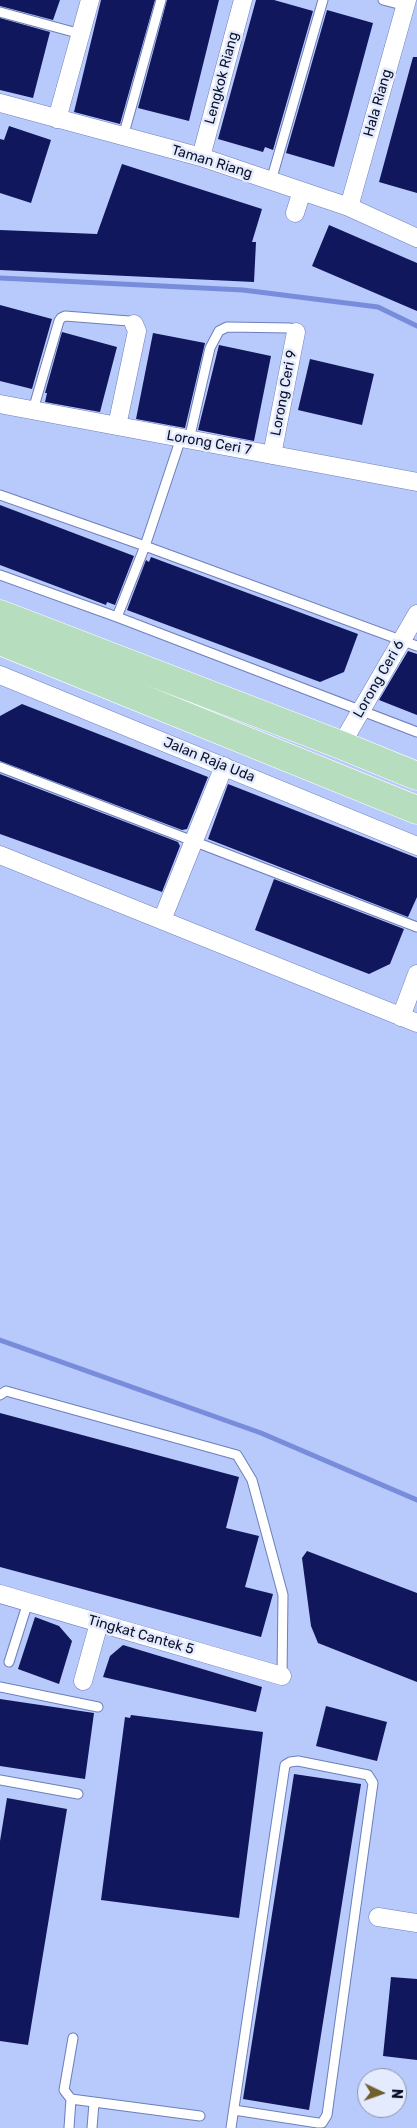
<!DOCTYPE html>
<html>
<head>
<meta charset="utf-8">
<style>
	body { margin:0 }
	#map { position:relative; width:417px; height:2128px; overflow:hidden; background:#b8c9fc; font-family:Rubik,sans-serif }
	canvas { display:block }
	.north { position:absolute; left:357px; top:2068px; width:50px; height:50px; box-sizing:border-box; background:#e4ebff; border:1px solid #8d94a9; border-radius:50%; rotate:93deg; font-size:14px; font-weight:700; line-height:20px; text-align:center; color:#0b1128 }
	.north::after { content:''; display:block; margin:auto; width:18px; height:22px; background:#71602e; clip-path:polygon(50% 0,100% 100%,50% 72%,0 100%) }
</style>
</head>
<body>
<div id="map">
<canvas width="417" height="2128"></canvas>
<div class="north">N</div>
</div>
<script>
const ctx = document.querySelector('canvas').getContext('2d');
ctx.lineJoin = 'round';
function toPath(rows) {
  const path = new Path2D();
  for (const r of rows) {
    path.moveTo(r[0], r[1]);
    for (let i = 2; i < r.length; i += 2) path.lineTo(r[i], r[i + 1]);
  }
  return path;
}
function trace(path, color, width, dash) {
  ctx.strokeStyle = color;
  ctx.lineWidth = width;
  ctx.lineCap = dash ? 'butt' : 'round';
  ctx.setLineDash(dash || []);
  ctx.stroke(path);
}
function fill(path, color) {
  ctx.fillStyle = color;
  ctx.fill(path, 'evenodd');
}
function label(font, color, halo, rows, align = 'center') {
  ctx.font = font + ' Rubik,sans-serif';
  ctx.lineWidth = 5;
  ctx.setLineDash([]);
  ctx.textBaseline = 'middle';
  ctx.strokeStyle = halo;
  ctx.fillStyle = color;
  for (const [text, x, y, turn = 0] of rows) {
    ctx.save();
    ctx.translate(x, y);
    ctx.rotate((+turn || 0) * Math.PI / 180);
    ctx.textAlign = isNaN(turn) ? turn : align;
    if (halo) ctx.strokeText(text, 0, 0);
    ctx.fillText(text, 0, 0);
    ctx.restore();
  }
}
trace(toPath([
	[0,278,243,290,378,307,417,326],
	[0,1340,261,1433,417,1500]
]), '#778ddc', 5);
fill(toPath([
	[0,0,60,0,53,20,0,6],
	[101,0,155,0,120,124,74,112],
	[167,0,219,0,189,121,138,108],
	[256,0,274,0,313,11,273,150,265,147,263,152,218,139],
	[327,10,373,23,334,167,286,153],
	[0,18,50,32,33,98,0,90],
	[413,57,417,57,417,193,379,182],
	[9,126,51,140,31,203,0,193,0,139,4,140],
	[122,164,262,209,252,242,256,242,254,282,0,270,0,230,97,234],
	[329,225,417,263,417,311,312,266],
	[0,305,52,319,32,389,0,381],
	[62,332,117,347,100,412,45,402,47,393,45,393],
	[153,333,205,343,185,428,136,419],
	[219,345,271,356,254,441,198,430],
	[310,359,374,374,362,425,298,410],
	[0,505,134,556,115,605,107,602,106,605,0,565],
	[151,557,358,634,344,672,320,682,127,610,146,560,149,562],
	[408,651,417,654,417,715,379,700],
	[22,704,208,777,187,829,182,830,0,761,0,716],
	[0,774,178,842,180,846,162,892,0,834],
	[228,784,417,858,417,897,408,917,208,839],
	[274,879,404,929,390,964,369,974,255,930],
	[0,1413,239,1477,226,1528,259,1536,245,1587,273,1594,261,1637,0,1567],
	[307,1551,417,1593,417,1682,318,1643,311,1626,302,1558],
	[35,1617,59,1626,72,1641,59,1684,18,1669],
	[123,1645,262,1687,256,1712,103,1677,110,1656],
	[0,1699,94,1713,85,1779,0,1766],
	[326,1706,387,1722,377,1761,316,1746],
	[131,1715,263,1732,239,1918,101,1900,125,1717,130,1718],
	[294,1774,361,1784,309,2110,243,2099],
	[7,1798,67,1809,28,2045,0,2041,0,1841],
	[391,1977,417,1979,417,2060,383,2056]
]), '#11175c');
const service = toPath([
	[383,0,406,6],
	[0,12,81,34],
	[123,137,161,0],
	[271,181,323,0],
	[33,410,59,321,61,318,65,316,129,321,134,324],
	[189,440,210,348,219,331,227,327,290,328,296,332],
	[0,495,145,546,417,646],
	[0,575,117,617,417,732],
	[117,617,145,546,181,438],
	[0,767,417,927],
	[0,1395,6,1391,237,1455,252,1480,283,1595,282,1676],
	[9,1662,28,1602],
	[0,1687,98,1707],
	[0,1780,78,1794],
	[73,2038,64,2090,71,2099,200,2116],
	[69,2128,71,2099],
	[92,2128,94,2103],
	[231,2128,285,1765,290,1762,298,1761,368,1775,373,1783,327,2115,322,2123,318,2123,234,2110]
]);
const minor = toPath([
	[0,103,201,157,349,207,417,238],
	[57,119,90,0],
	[201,157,243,0],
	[349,207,407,0],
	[295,213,302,191],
	[0,404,417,482],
	[117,426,137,331,134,324],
	[272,455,296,332],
	[0,675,417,846],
	[341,745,417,614],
	[0,855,417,1023],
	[162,920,224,766],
	[401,1017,417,974],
	[0,1594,282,1676],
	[83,1681,99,1623],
	[378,1917,417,1923]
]);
const primary = toPath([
	[0,614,341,745,417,776],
	[0,641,417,810]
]);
trace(service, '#6d7fbb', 11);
trace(minor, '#6d7fbb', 19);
trace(primary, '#fff', 29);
trace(service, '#fff', 9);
trace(minor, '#fff', 18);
trace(primary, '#b5ddbe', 28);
label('14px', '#0b1128', '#e4ebff', [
	["Lengkok Riang",222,78,-75],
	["Hala Riang",378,103,-74],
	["Taman Riang",212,162,17],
	["Lorong Ceri 9",284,393,-79],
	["Lorong Ceri 7",209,443,10],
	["Lorong Ceri 6",379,679,-60],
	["Jalan Raja Uda",209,760,22],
	["Tingkat Cantek 5",141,1635,16]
]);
</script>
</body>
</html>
